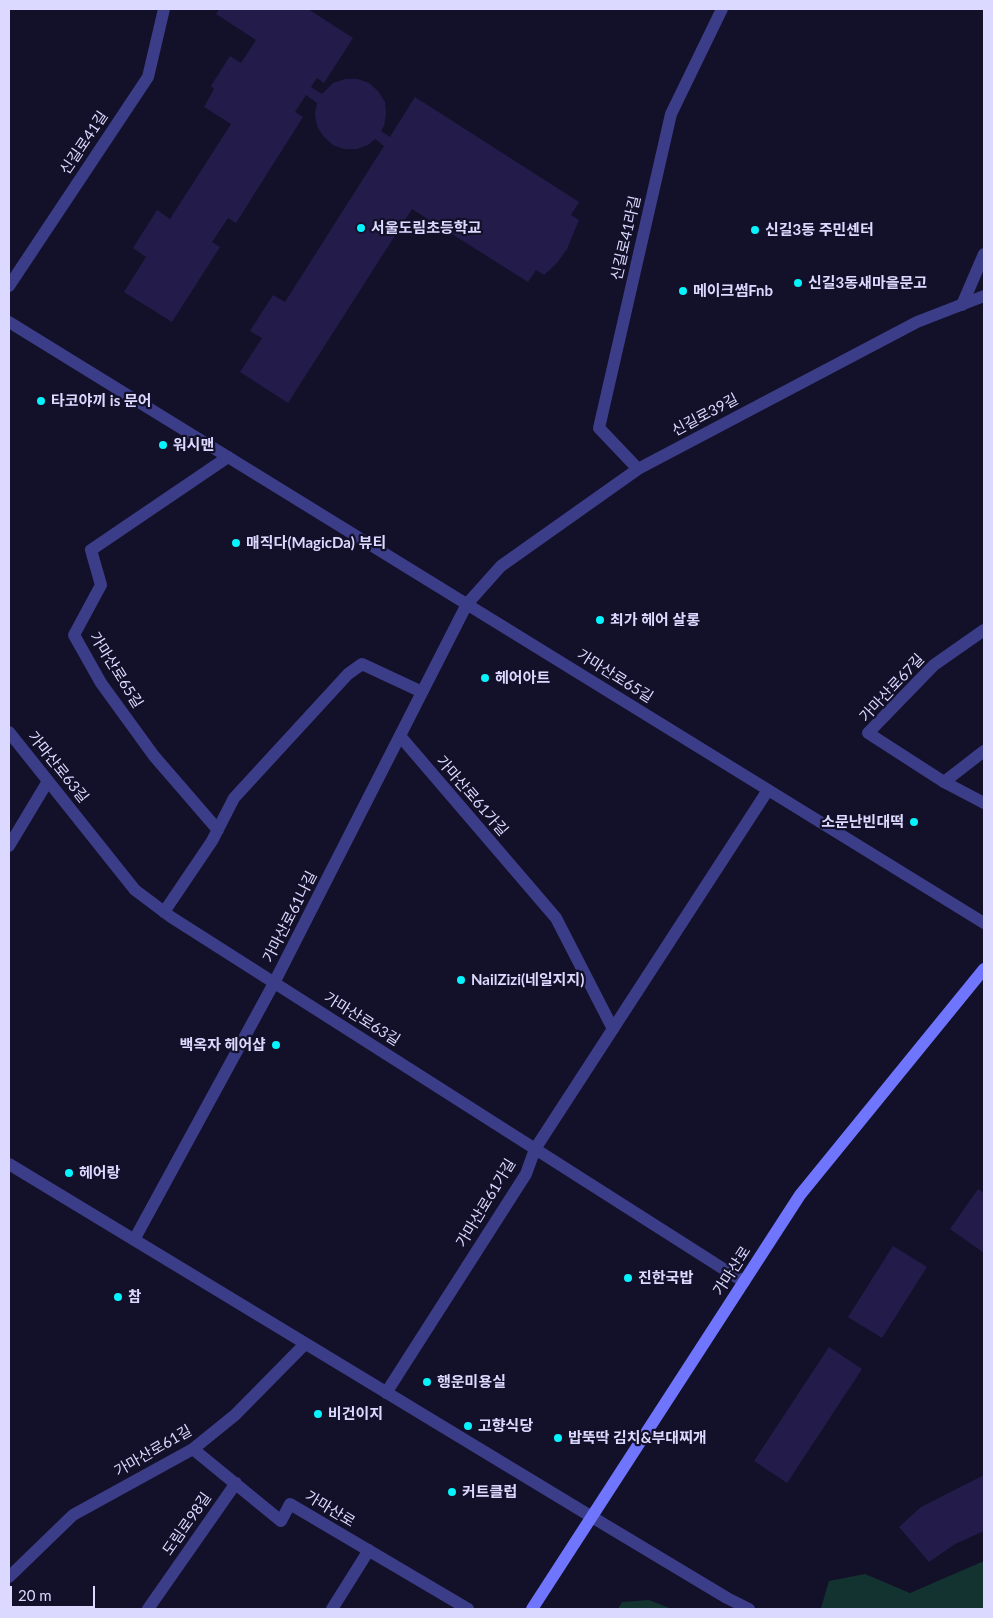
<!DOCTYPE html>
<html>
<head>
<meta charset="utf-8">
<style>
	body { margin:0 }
	#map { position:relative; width:993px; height:1618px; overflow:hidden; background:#131029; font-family:Lato,sans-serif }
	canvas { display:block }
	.frame { position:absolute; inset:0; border:10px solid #dbd9ff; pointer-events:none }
	.scale { position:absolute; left:10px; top:1586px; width:85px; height:22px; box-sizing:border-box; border:2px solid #dbd9ff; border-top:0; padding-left:6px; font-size:15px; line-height:18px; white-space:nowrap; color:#dbd9ff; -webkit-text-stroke:4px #131029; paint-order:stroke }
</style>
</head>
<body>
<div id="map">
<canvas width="993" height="1618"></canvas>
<div class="frame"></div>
<div class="scale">20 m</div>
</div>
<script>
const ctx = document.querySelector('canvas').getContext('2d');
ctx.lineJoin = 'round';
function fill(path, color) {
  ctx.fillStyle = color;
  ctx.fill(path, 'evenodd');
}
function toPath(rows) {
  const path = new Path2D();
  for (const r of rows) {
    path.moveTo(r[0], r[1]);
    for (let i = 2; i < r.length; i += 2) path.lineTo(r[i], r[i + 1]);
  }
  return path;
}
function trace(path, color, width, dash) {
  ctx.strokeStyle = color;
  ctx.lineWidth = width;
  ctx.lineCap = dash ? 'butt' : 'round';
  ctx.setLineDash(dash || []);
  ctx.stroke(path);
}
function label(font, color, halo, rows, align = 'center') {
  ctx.font = font + ' Lato,"Noto Sans KR",sans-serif';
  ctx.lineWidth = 4.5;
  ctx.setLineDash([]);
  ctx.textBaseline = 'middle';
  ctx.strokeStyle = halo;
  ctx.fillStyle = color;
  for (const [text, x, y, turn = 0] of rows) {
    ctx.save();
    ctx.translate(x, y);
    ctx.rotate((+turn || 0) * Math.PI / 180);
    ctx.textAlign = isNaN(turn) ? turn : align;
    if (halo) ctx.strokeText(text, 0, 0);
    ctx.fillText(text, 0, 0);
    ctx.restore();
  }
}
fill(toPath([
	[984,1561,984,1609,821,1608,829,1581,865,1574,910,1593],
	[649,1600,672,1609,618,1609,622,1602]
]), '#133330');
fill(toPath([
	[219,9,308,9,353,38,324,83,317,78,311,87,322,94,333,83,345,79,358,79,369,83,378,91,385,102,386,114,384,126,381,131,390,137,415,97,579,202,571,215,579,220,567,249,557,263,544,275,536,270,528,282,412,209,288,403,240,372,262,338,250,331,273,295,285,302,384,146,375,139,368,145,357,149,344,149,333,145,323,136,317,126,315,114,317,103,306,95,295,112,303,117,236,223,228,218,212,242,220,247,172,322,124,292,146,257,133,248,157,210,170,219,231,124,204,107,214,89,211,86,230,56,241,63,256,40,216,14],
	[978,1189,984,1193,984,1253,950,1229],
	[893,1246,927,1267,882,1338,848,1317],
	[829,1347,862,1369,787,1483,754,1461],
	[984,1475,984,1531,955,1544,929,1562,899,1527,921,1507]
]), '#231c4a');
trace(toPath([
	[962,305,984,254],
	[400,736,556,918,613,1029],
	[944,782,984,751],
	[218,830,154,756,101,683,74,635,101,585,91,550,228,457],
	[164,912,212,841,234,798,348,674,362,664,422,692]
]), '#3c3d88', 12);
trace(toPath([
	[9,286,148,77,164,9],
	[638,469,599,428,671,114,722,9],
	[984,630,934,665,868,733,944,782,984,803],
	[9,732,135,890,171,917,744,1282],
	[9,846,48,781],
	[9,1164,592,1517,727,1598,749,1609],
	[134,1240,274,983,467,604,501,566,638,469,917,322,984,296],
	[386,1393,526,1174,535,1149,768,790],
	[193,1449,281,1521,290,1504,468,1609],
	[9,1577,73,1515,193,1449,235,1415,305,1344],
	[148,1609,236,1483],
	[332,1609,369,1550]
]), '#3c3d88', 12);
trace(toPath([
	[9,322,984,923]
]), '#3c3d88', 12);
trace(toPath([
	[532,1609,800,1195,984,969]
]), '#7075fe', 12);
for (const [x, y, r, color] of [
	[361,228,5,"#05f4fe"],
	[755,230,5,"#05f4fe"],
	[798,283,5,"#05f4fe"],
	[683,291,5,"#05f4fe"],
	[41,401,5,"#05f4fe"],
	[163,445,5,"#05f4fe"],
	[236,543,5,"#05f4fe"],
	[600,620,5,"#05f4fe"],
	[485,678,5,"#05f4fe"],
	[914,822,5,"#05f4fe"],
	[461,980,5,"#05f4fe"],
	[276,1045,5,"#05f4fe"],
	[69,1173,5,"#05f4fe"],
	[628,1278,5,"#05f4fe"],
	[118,1297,5,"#05f4fe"],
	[427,1382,5,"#05f4fe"],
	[318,1414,5,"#05f4fe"],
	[468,1426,5,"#05f4fe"],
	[558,1438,5,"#05f4fe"],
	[452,1492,5,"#05f4fe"]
]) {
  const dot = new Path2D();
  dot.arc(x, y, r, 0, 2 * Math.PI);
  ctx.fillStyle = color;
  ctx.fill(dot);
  trace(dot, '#131029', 2);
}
label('15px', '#dbd9ff', '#131029', [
	["신길로41길",84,143,-56],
	["신길로41라길",626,238,-77],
	["신길로39길",705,415,-28],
	["가마산로65길",116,670,58],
	["가마산로65길",615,676,32],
	["가마산로67길",892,688,-47],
	["가마산로63길",58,767,51],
	["가마산로61가길",472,796,49],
	["가마산로61나길",290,917,-63],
	["가마산로63길",362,1019,32],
	["가마산로61가길",486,1203,-59],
	["가마산로",732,1271,-57],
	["가마산로61길",153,1451,-30],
	["가마산로",330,1509,31],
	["도림로98길",187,1524,-55]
]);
label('bold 15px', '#dbd9ff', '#131029', [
	["서울도림초등학교",371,228],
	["신길3동 주민센터",765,230],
	["신길3동새마을문고",808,283],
	["메이크썸Fnb",693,291],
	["타코야끼 is 문어",51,401],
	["워시맨",173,445],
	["매직다(MagicDa) 뷰티",246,543],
	["최가 헤어 살롱",610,620],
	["헤어아트",495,678],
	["소문난빈대떡",904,822,"right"],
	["NailZizi(네일지지)",471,980],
	["백옥자 헤어샵",266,1045,"right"],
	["헤어랑",79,1173],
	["진한국밥",638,1278],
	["참",128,1297],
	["행운미용실",437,1382],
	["비건이지",328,1414],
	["고향식당",478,1426],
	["밥뚝딱 김치&부대찌개",568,1438],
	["커트클럽",462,1492]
], 'left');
</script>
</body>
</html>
